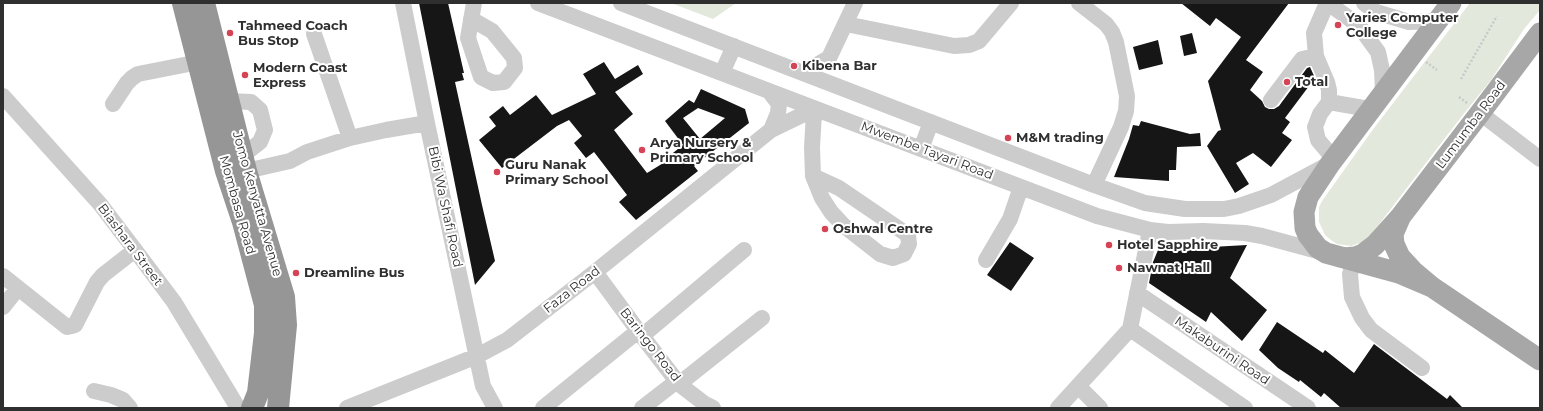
<!DOCTYPE html>
<html>
<head>
<meta charset="utf-8">
<style>
	body { margin:0 }
	#map { position:relative; width:1543px; height:411px; overflow:hidden; background:#fff; font-family:Montserrat,sans-serif }
	canvas { display:block }
	.frame { position:absolute; inset:0; border:4px solid #2f2f2f; pointer-events:none }
</style>
</head>
<body>
<div id="map">
<canvas width="1543" height="411"></canvas>
<div class="frame"></div>
</div>
<script>
const ctx = document.querySelector('canvas').getContext('2d');
ctx.lineJoin = 'round';
function fill(path, color) {
  ctx.fillStyle = color;
  ctx.fill(path, 'evenodd');
}
function toPath(rows) {
  const path = new Path2D();
  for (const r of rows) {
    path.moveTo(r[0], r[1]);
    for (let i = 2; i < r.length; i += 2) path.lineTo(r[i], r[i + 1]);
  }
  return path;
}
function trace(path, color, width, dash) {
  ctx.strokeStyle = color;
  ctx.lineWidth = width;
  ctx.lineCap = dash ? 'butt' : 'round';
  ctx.setLineDash(dash || []);
  ctx.stroke(path);
}
function label(font, color, halo, rows, align = 'center') {
  ctx.font = font + ' Montserrat,sans-serif';
  ctx.lineWidth = 4;
  ctx.setLineDash([]);
  ctx.textBaseline = 'middle';
  ctx.strokeStyle = halo;
  ctx.fillStyle = color;
  for (const [text, x, y, turn = 0] of rows) {
    ctx.save();
    ctx.translate(x, y);
    ctx.rotate((+turn || 0) * Math.PI / 180);
    ctx.textAlign = isNaN(turn) ? turn : align;
    if (halo) ctx.strokeText(text, 0, 0);
    ctx.fillText(text, 0, 0);
    ctx.restore();
  }
}
fill(toPath([
	[671,3,736,3,713,19],
	[1470,3,1540,3,1540,10,1524,29,1491,80,1462,116,1370,236,1365,241,1351,246,1337,244,1331,240,1325,235,1319,222,1319,207,1322,201,1374,128]
]), '#e3e8dc');
fill(toPath([
	[419,3,448,3,464,73,462,73,464,80,455,82,482,205,495,261,475,285],
	[1181,3,1289,3,1246,60,1263,72,1250,90,1262,101,1265,107,1269,109,1274,109,1279,106,1307,68,1310,67,1315,78,1285,118,1290,122,1282,133,1292,140,1271,167,1253,153,1236,163,1249,184,1235,193,1207,146,1218,131,1221,130,1208,81,1241,37,1216,18,1210,26],
	[1192,33,1197,53,1184,56,1180,36],
	[1158,40,1163,64,1139,70,1133,47],
	[604,62,615,79,638,65,643,74,615,92,633,114,614,130,647,173,665,162,664,160,683,145,665,121,689,100,694,103,701,89,745,109,749,123,694,166,698,171,636,220,619,202,627,195,594,152,586,158,574,143,582,136,569,120,557,126,502,168,479,140,496,126,489,117,503,106,510,115,536,95,552,115,596,94,583,74],
	[698,108,725,118,700,139,683,118],
	[1141,121,1190,134,1200,133,1201,146,1177,147,1176,170,1169,170,1169,181,1114,177,1129,139,1133,125,1139,126],
	[1010,242,1034,258,1011,291,987,275],
	[1247,245,1230,278,1267,310,1242,341,1211,312,1206,322,1149,283,1153,262,1158,250],
	[1277,322,1323,353,1325,350,1354,373,1374,344,1447,399,1450,395,1463,408,1341,408,1324,393,1321,397,1300,380,1299,382,1278,368,1259,350]
]), '#161616');
trace(toPath([
	[1426,62,1437,70],
	[1461,79,1497,16],
	[1459,97,1467,103]
]), '#c9c9c9', 2.5, [2, 2]);
trace(toPath([
	[403,3,427,123,483,386,495,408],
	[538,3,1097,216,1150,230,1168,232,1203,231,1245,233,1262,236,1325,253],
	[621,3,834,85,1094,185,1145,203,1185,209,1224,209,1239,206,1271,195,1329,164],
	[1079,3,1106,24,1112,32,1116,42,1127,96,1126,111,1121,127,1094,185],
	[1327,3,1314,33,1316,56,1327,82,1329,90,1329,102,1320,114,1315,127,1318,140,1334,159],
	[1328,3,1350,19,1362,30,1378,52,1382,70,1383,91],
	[1364,3,1376,12,1409,22,1437,21],
	[471,19,492,31,514,58,515,68,504,82,493,83,481,77,468,38,474,3],
	[846,24,954,46,969,45,979,41,1011,3],
	[314,34,350,138],
	[722,73,734,46],
	[803,73,829,58,855,3],
	[769,91,779,104,778,113,771,130],
	[3,96,100,204,135,250,174,302,238,408],
	[1271,100,1302,59,1316,56],
	[229,101,251,102,260,110,265,130,260,142,242,156],
	[1329,102,1369,109],
	[113,104,127,83,132,78,138,74,199,62],
	[1480,113,1540,159],
	[921,149,931,122],
	[246,171,290,161,307,152,350,138,386,130,427,123],
	[813,176,839,188,908,235,909,244,904,254,893,258,880,254,843,225,831,212,822,198,813,176,812,147,814,113],
	[986,260,1010,219,1021,187],
	[1354,261,1350,274,1352,297,1362,318,1371,330,1422,368],
	[595,272,642,336,679,384,705,404,713,408],
	[3,276,67,327,72,326,75,325,97,282,103,275,135,250],
	[1137,293,1308,408],
	[3,307,18,288],
	[1130,329,1245,408],
	[642,336,744,250],
	[679,384,762,318],
	[1078,386,1100,408],
	[94,391,111,395,123,400,130,408],
	[347,408,477,356,507,340,595,272,771,130,802,115,822,112],
	[543,408,638,331],
	[642,408,677,381],
	[1058,408,1130,329,1150,230]
]), '#ccc', 16);
trace(toPath([
	[1400,218,1393,234,1394,244,1400,257,1413,271,1432,287,1540,360],
	[1344,258,1355,257,1363,254,1375,245,1401,216,1480,113,1540,33],
	[1432,287,1399,273,1326,253,1318,248,1308,235,1305,228,1304,212,1308,197,1330,164,1451,3]
]), '#a7a7a7', 21);
trace(toPath([
	[183,3,226,171,243,222,265,305,265,333,258,393,252,408],
	[204,3,246,171,284,297,286,325,278,408]
]), '#969696', 22);
for (const [x, y, r, color] of [
	[1338,25,4,"#d44456"],
	[230,33,4,"#d44456"],
	[794,66,4,"#d44456"],
	[245,75,4,"#d44456"],
	[1287,82,4,"#d44456"],
	[1008,138,4,"#d44456"],
	[642,150,4,"#d44456"],
	[497,172,4,"#d44456"],
	[825,229,4,"#d44456"],
	[1109,245,4,"#d44456"],
	[1119,268,4,"#d44456"],
	[296,273,4,"#d44456"]
]) {
  const dot = new Path2D();
  dot.arc(x, y, r, 0, 2 * Math.PI);
  ctx.fillStyle = color;
  ctx.fill(dot);
  trace(dot, '#fff', 1.5);
}
label('bold 13px', '#2f2f2f', '#fff', [
	["Yaries Computer",1346,18],
	["College",1346,33],
	["Tahmeed Coach",238,26],
	["Bus Stop",238,41],
	["Kibena Bar",802,66],
	["Modern Coast",253,68],
	["Express",253,83],
	["Total",1295,82],
	["M&M trading",1016,138],
	["Arya Nursery &",650,143],
	["Primary School",650,158],
	["Guru Nanak",505,165],
	["Primary School",505,180],
	["Oshwal Centre",833,229],
	["Hotel Sapphire",1117,245],
	["Nawnat Hall",1127,268],
	["Dreamline Bus",304,273]
], 'left');
label('13px', '#2f2f2f', '#fff', [
	["Lumumba Road",1471,125,-53],
	["Mwembe Tayari Road",927,151,21],
	["Jomo Kenyatta Avenue",257,204,74],
	["Mombasa Road",237,205,74],
	["Bibi Wa Shafi Road",445,207,78],
	["Biashara Street",130,245,53],
	["Faza Road",572,290,-38],
	["Baringo Road",650,345,52],
	["Makaburini Road",1222,351,34]
]);
</script>
</body>
</html>
